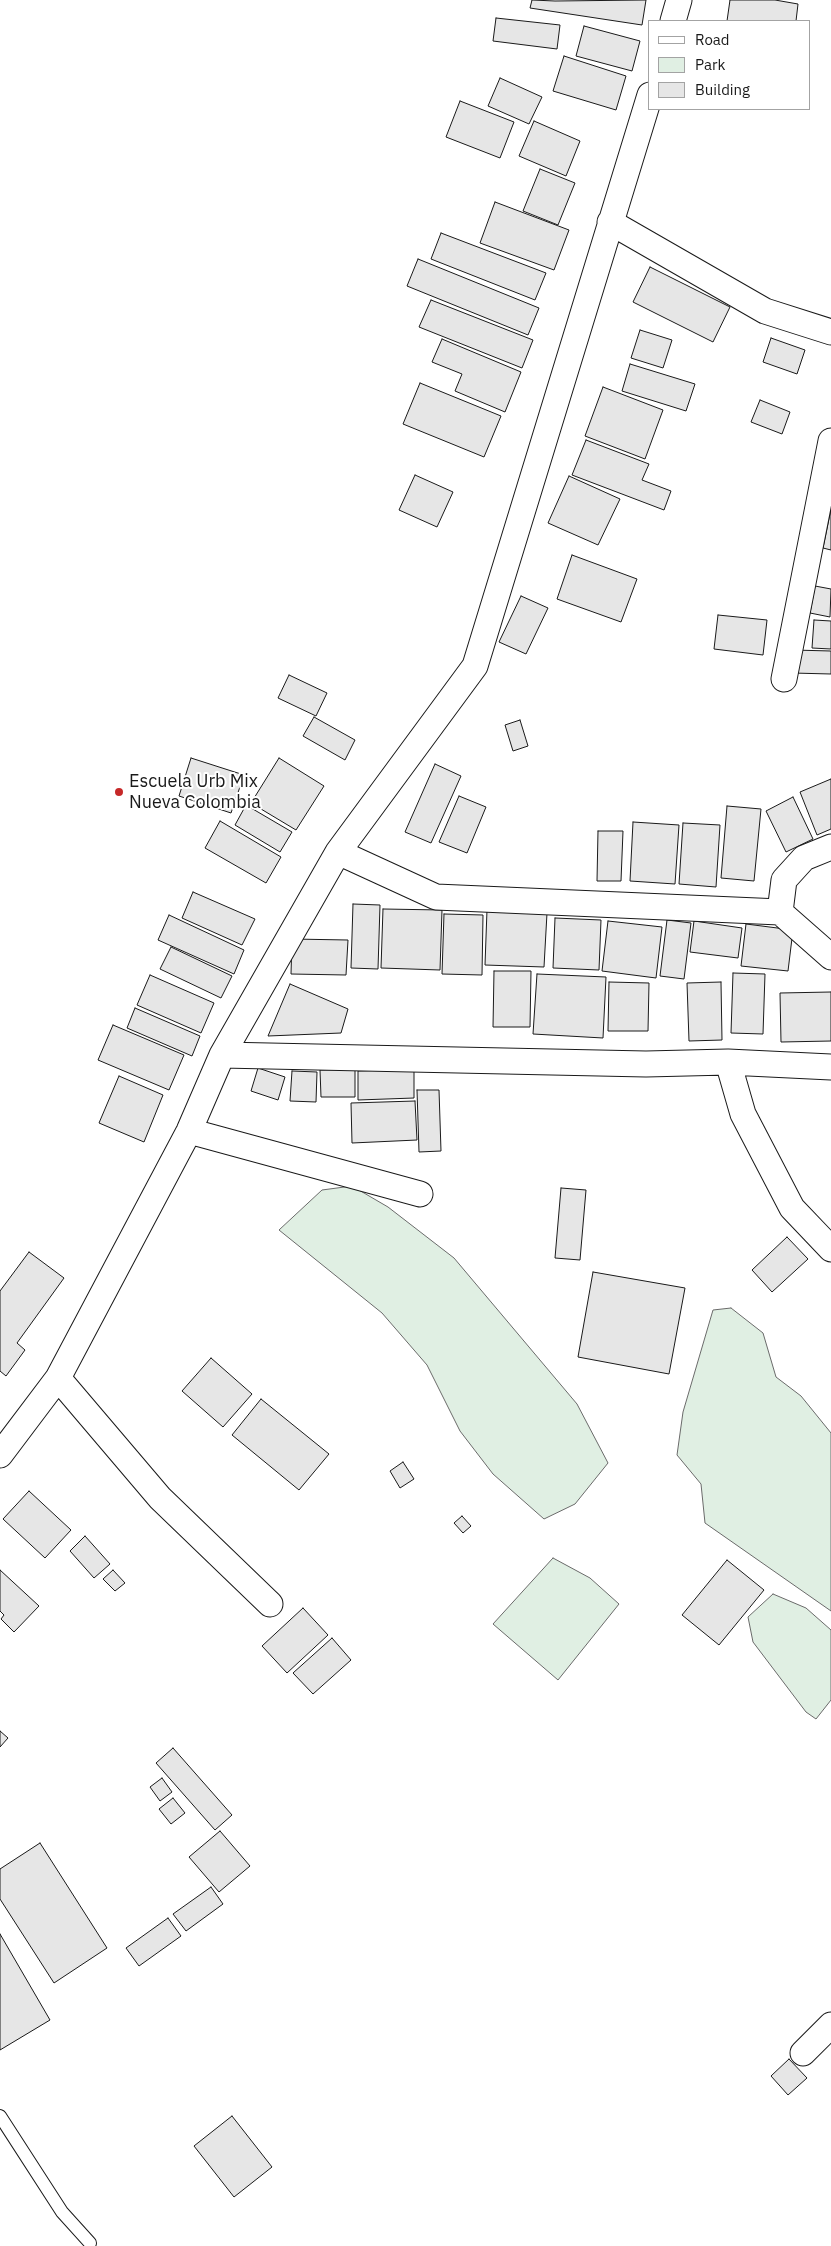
<!DOCTYPE html>
<html>
<head>
<meta charset="utf-8">
<style>
	body { margin:0 }
	#map { position:relative; width:831px; height:2246px; overflow:hidden; background:#fff; font-family:"IBM Plex Sans",sans-serif }
	canvas { display:block }
	.legend { position:absolute; left:648px; top:20px; width:162px; height:90px; box-sizing:border-box; background:#fff; border:1px solid #a3a3a3; margin:0; padding:6px 9px; list-style:none; font-size:15px; color:#1a1a1a }
	.legend li { display:flex; align-items:center; gap:10px; height:25px }
	.legend b { width:25px; border:1px solid #a3a3a3 }
</style>
</head>
<body>
<div id="map">
<canvas width="831" height="2246"></canvas>
<ul class="legend">
<li><b style="height:6px;background:#fff"></b>Road</li>
<li><b style="height:14px;background:#e0efe3"></b>Park</li>
<li><b style="height:14px;background:#e6e6e6"></b>Building</li>
</ul>
</div>
<script>
const ctx = document.querySelector('canvas').getContext('2d');
ctx.lineJoin = 'round';
function fill(path, color) {
  ctx.fillStyle = color;
  ctx.fill(path, 'evenodd');
}
function toPath(rows) {
  const path = new Path2D();
  for (const r of rows) {
    path.moveTo(r[0], r[1]);
    for (let i = 2; i < r.length; i += 2) path.lineTo(r[i], r[i + 1]);
  }
  return path;
}
function trace(path, color, width, dash) {
  ctx.strokeStyle = color;
  ctx.lineWidth = width;
  ctx.lineCap = dash ? 'butt' : 'round';
  ctx.setLineDash(dash || []);
  ctx.stroke(path);
}
function label(font, color, halo, rows, align = 'center') {
  ctx.font = font + ' "IBM Plex Sans",sans-serif';
  ctx.lineWidth = 4;
  ctx.setLineDash([]);
  ctx.textBaseline = 'middle';
  ctx.strokeStyle = halo;
  ctx.fillStyle = color;
  for (const [text, x, y, turn = 0] of rows) {
    ctx.save();
    ctx.translate(x, y);
    ctx.rotate((+turn || 0) * Math.PI / 180);
    ctx.textAlign = isNaN(turn) ? turn : align;
    if (halo) ctx.strokeText(text, 0, 0);
    ctx.fillText(text, 0, 0);
    ctx.restore();
  }
}
const green = toPath([
	[352,1186,388,1207,454,1258,577,1404,608,1463,575,1504,544,1519,493,1474,460,1431,427,1365,382,1313,279,1230,322,1190,352,1186],
	[731,1308,763,1333,776,1377,801,1396,831,1433,831,1611,705,1523,701,1484,677,1455,683,1412,713,1310,731,1308],
	[553,1558,590,1578,619,1604,558,1680,493,1624,553,1558],
	[773,1594,806,1608,831,1630,831,1700,816,1719,806,1712,753,1642,748,1617,773,1594]
]);
fill(green, '#e0efe3');
trace(green, '#6a6a6a', 1);
const building = toPath([
	[532,0,555,1,646,0,642,25,530,8,532,0],
	[730,0,775,0,798,4,796,21,727,21,730,0],
	[496,18,560,25,557,49,493,41,496,18],
	[584,26,640,41,632,71,576,56,584,26],
	[564,56,626,76,616,110,553,91,564,56],
	[500,78,542,97,529,124,488,106,500,78],
	[460,101,514,122,500,158,446,137,460,101],
	[534,121,580,141,566,176,519,156,534,121],
	[540,169,575,183,558,225,523,211,540,169],
	[495,202,569,230,554,270,480,243,495,202],
	[441,233,546,273,535,300,431,259,441,233],
	[418,259,539,308,528,335,407,286,418,259],
	[650,267,730,307,713,342,633,302,650,267],
	[431,300,533,340,522,368,419,327,431,300],
	[640,330,672,340,663,368,631,358,640,330],
	[771,338,805,350,797,374,763,362,771,338],
	[442,339,521,372,505,412,455,391,462,374,432,362,442,339],
	[630,364,695,384,686,411,622,391,630,364],
	[420,383,501,416,484,457,403,424,420,383],
	[603,387,663,410,645,459,585,436,603,387],
	[760,400,790,412,782,434,751,422,760,400],
	[586,440,649,464,642,480,671,491,664,510,572,475,586,440],
	[415,475,453,492,437,527,399,510,415,475],
	[569,476,620,499,598,545,548,523,569,476],
	[831,509,831,550,823,548,831,509],
	[572,555,637,579,621,622,557,599,572,555],
	[815,586,831,589,830,617,810,613,815,586],
	[521,596,548,608,526,654,499,642,521,596],
	[718,615,767,620,763,655,714,649,718,615],
	[814,620,831,621,831,649,812,648,814,620],
	[793,650,831,651,831,674,792,673,793,650],
	[289,675,327,693,316,716,278,698,289,675],
	[314,717,355,740,345,760,303,736,314,717],
	[520,720,528,746,513,751,505,725,520,720],
	[191,758,244,775,231,813,179,796,191,758],
	[279,758,324,786,296,830,251,803,279,758],
	[435,764,461,776,431,843,405,832,435,764],
	[831,779,831,829,817,835,800,792,831,779],
	[459,796,486,807,467,853,439,842,459,796],
	[793,797,813,839,786,852,766,811,793,797],
	[246,805,292,832,280,852,235,825,246,805],
	[727,806,761,809,754,881,721,878,727,806],
	[220,821,281,857,266,883,205,848,220,821],
	[633,822,679,825,675,884,630,881,633,822],
	[683,823,720,825,716,887,679,884,683,823],
	[598,831,623,831,621,881,597,881,598,831],
	[193,892,255,919,242,945,182,918,193,892],
	[353,904,380,905,378,969,351,968,353,904],
	[383,909,442,910,440,970,381,968,383,909],
	[487,910,547,913,544,967,485,965,487,910],
	[444,914,483,915,482,975,442,974,444,914],
	[169,915,244,950,234,974,158,940,169,915],
	[555,918,601,920,599,970,553,968,555,918],
	[667,920,691,923,684,979,660,976,667,920],
	[608,921,662,927,656,978,602,971,608,921],
	[694,921,742,928,738,958,690,952,694,921],
	[746,924,793,930,788,971,741,966,746,924],
	[292,939,348,940,346,975,291,974,292,939],
	[171,947,232,976,221,998,160,969,171,947],
	[494,971,531,971,530,1027,493,1027,494,971],
	[733,973,765,974,763,1034,731,1033,733,973],
	[537,974,606,977,603,1038,533,1034,537,974],
	[150,975,214,1003,201,1033,137,1005,150,975],
	[609,982,649,983,648,1031,608,1031,609,982],
	[721,982,722,1040,689,1041,687,983,721,982],
	[290,984,348,1009,341,1033,268,1036,290,984],
	[831,992,831,1041,781,1042,780,993,831,992],
	[135,1008,200,1036,192,1056,127,1028,135,1008],
	[113,1025,184,1055,169,1090,98,1060,113,1025],
	[258,1068,285,1077,278,1100,251,1091,258,1068],
	[355,1069,355,1097,321,1097,320,1070,355,1069],
	[414,1069,414,1098,358,1100,358,1071,414,1069],
	[292,1071,317,1072,316,1102,290,1101,292,1071],
	[119,1076,163,1095,144,1142,99,1123,119,1076],
	[417,1090,439,1090,441,1151,419,1152,417,1090],
	[415,1101,417,1140,352,1143,351,1103,415,1101],
	[561,1188,586,1190,580,1260,555,1258,561,1188],
	[787,1237,808,1259,772,1292,752,1270,787,1237],
	[29,1252,64,1278,17,1343,25,1350,6,1376,0,1371,0,1291,29,1252],
	[593,1272,685,1288,669,1374,578,1357,593,1272],
	[211,1358,252,1394,223,1427,182,1391,211,1358],
	[261,1399,329,1454,299,1490,232,1435,261,1399],
	[403,1462,414,1479,400,1488,390,1471,403,1462],
	[29,1491,71,1530,45,1558,3,1519,29,1491],
	[462,1516,471,1526,463,1533,454,1523,462,1516],
	[85,1536,110,1564,94,1578,70,1551,85,1536],
	[727,1560,764,1590,719,1645,682,1615,727,1560],
	[0,1570,39,1606,14,1632,1,1619,4,1615,0,1611,0,1570],
	[113,1570,125,1583,115,1591,103,1579,113,1570],
	[303,1608,328,1635,287,1673,262,1646,303,1608],
	[332,1638,351,1660,313,1694,293,1673,332,1638],
	[0,1731,8,1738,0,1747,0,1731],
	[173,1748,232,1815,215,1830,156,1763,173,1748],
	[162,1778,172,1792,160,1801,150,1787,162,1778],
	[173,1798,185,1813,171,1824,159,1809,173,1798],
	[220,1831,250,1866,219,1892,189,1857,220,1831],
	[40,1843,107,1948,54,1983,0,1899,0,1869,40,1843],
	[211,1887,223,1904,186,1931,173,1914,211,1887],
	[168,1918,181,1936,139,1966,126,1948,168,1918],
	[0,1934,50,2020,0,2050,0,1934],
	[789,2059,807,2078,788,2095,771,2076,789,2059],
	[232,2116,272,2167,234,2197,194,2146,232,2116]
]);
fill(building, '#e6e6e6');
trace(building, '#1a1a1a', 1);
const lane = toPath([
	[0,2116,62,2212,90,2243]
]);
const street = toPath([
	[673,21,679,0],
	[610,222,765,311,831,332],
	[784,679,831,441],
	[338,852,436,897,780,912,831,957],
	[780,912,784,880,804,858,831,847],
	[222,1055,646,1064,728,1062,831,1067],
	[728,1062,743,1114,792,1208,831,1249],
	[189,1131,420,1194],
	[58,1378,160,1498,270,1604],
	[0,1455,58,1378,189,1131,222,1055,338,852,475,666,650,95],
	[803,2053,831,2025]
]);
trace(lane, '#1a1a1a', 14);
trace(street, '#1a1a1a', 27);
trace(lane, '#fff', 12);
trace(street, '#fff', 25);
for (const [x, y, r, color] of [
	[119,792,5,"#c62828"]
]) {
  const dot = new Path2D();
  dot.arc(x, y, r, 0, 2 * Math.PI);
  ctx.fillStyle = color;
  ctx.fill(dot);
  trace(dot, '#fff', 2);
}
label('18px', '#1a1a1a', '#fff', [
	["Escuela Urb Mix",129,782],
	["Nueva Colombia",129,803]
], 'left');
</script>
</body>
</html>
